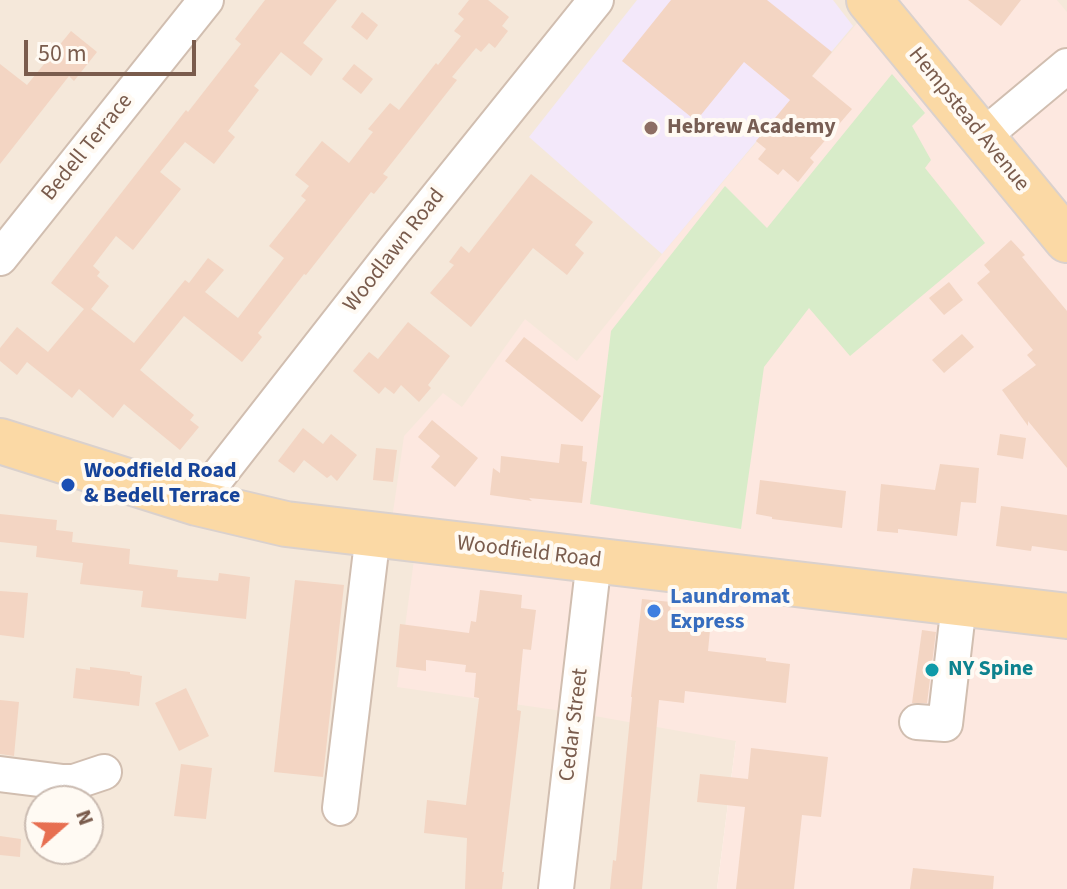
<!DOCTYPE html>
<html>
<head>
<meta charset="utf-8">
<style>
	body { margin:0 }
	#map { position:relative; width:1067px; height:889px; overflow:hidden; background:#fdf6ec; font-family:"Source Sans 3",sans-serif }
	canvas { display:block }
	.north { position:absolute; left:24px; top:785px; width:80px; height:80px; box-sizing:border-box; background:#fffaf3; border:2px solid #cabbb1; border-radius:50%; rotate:70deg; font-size:22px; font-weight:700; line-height:32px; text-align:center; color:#7a5c4d }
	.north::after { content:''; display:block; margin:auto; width:28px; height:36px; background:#e76f51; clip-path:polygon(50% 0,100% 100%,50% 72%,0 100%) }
	.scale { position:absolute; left:24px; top:40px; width:172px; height:36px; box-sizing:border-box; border:4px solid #7a5c4d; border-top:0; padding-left:10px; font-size:24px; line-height:28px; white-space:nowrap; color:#7a5c4d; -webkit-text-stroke:6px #fffaf3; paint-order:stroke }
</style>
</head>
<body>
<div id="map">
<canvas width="1067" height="889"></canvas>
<div class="north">N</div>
<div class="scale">50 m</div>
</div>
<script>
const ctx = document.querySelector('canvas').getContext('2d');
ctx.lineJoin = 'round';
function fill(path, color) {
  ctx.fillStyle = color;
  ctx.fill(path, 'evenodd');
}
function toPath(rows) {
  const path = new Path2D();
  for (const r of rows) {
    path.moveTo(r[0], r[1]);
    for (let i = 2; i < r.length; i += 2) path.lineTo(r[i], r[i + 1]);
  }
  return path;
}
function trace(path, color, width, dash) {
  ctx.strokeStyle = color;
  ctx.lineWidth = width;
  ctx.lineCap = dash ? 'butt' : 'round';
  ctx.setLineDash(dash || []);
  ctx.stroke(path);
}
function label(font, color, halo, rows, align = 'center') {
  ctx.font = font + ' "Source Sans 3",sans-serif';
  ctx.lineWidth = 8;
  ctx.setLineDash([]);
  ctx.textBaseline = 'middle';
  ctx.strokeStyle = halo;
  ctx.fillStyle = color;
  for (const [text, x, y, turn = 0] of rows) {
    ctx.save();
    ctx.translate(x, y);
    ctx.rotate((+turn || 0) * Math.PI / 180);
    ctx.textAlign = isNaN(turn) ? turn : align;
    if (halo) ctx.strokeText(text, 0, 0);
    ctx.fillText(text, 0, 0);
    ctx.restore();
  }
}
fill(toPath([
	[0,0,1067,0,1067,605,736,741,717,889,0,889],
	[40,801,88,801,88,849,40,849]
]), '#f5e8da');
fill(toPath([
	[862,0,1057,0,1067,12,1067,889,717,889,736,741,583,714,397,687,417,537,390,533,404,436,443,393,462,407,525,319,577,361,662,254,869,9]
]), '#fde8e0');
fill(toPath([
	[637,0,833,0,853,26,662,254,529,137]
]), '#f3e8fa');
fill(toPath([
	[892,74,925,113,912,126,931,160,925,168,985,243,850,356,809,308,764,367,741,529,590,504,611,331,725,186,767,228]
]), '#d8ecc9');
fill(toPath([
	[265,0,337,0,303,43,323,59,311,76,281,52,254,86,259,90,228,131,235,137,214,164,185,142,160,172,181,189,133,250,116,236,93,266,100,272,97,276,109,286,91,309,134,343,185,280,189,283,208,258,224,270,205,292,238,318,284,258,269,246,306,200,301,196,309,186,295,175,322,141,349,163,373,132,368,129,390,103,399,110,436,63,438,65,461,36,454,31,464,19,458,14,469,0,488,0,509,17,502,26,508,31,495,48,489,43,481,52,476,48,452,77,457,80,383,174,388,177,374,194,371,192,306,275,304,274,258,333,262,337,242,362,184,316,140,370,194,415,190,420,199,427,180,450,124,404,113,418,79,389,72,398,27,362,17,375,0,361,0,348,17,327,48,352,84,309,51,283,186,110,188,112,241,44,235,39],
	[671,0,767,0,832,52,812,76,852,109,810,158,814,162,798,182,783,169,778,175,758,159,766,149,756,141,790,100,744,62,696,121,622,61],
	[968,0,1021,0,1001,26],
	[362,12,378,25,367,40,351,27],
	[71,31,97,52,74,81,69,76,0,164,0,64,27,85],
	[354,64,373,79,361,94,342,79],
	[531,174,593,222,575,245,584,253,567,275,533,248,471,327,430,293,454,265,449,262,461,246,469,253],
	[1011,240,1025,255,1022,257,1067,311,1067,468,1028,421,1028,426,1002,390,1036,365,1027,355,1033,350,977,283,990,272,984,265],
	[949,282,963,300,944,315,929,298],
	[408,322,450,356,428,385,431,388,419,402,401,385,394,394,385,387,379,394,353,371,369,352,378,359],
	[962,334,974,347,944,373,932,360],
	[524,337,601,396,582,422,505,361],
	[432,420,478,458,455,487,431,467,440,456,418,437],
	[303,428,323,444,331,434,357,455,337,481,331,475,327,478,304,460,294,473,278,461],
	[1000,434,1026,438,1023,459,997,455],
	[561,444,583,446,582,461,587,462,582,503,529,498,532,501,490,495,493,468,500,473,501,456,559,463],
	[376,448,397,450,393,482,373,480],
	[940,464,979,468,976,503,961,502,957,536,898,529,898,533,877,531,881,484,935,490],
	[760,480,846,491,842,528,772,519,772,517,756,514],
	[1001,506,1067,515,1067,551,1032,546,1031,551,996,546],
	[0,514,57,520,56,530,73,532,72,542,130,549,129,564,178,570,177,577,218,581,219,573,250,577,246,619,141,607,143,591,80,584,83,563,36,557,37,546,0,542],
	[295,580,344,585,323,777,274,772],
	[480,590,522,595,521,608,536,610,531,650,523,649,517,710,521,711,502,872,504,872,502,889,465,889,467,838,424,833,427,800,466,805,479,698,474,697,476,673,465,672,466,665,426,660,426,671,396,667,400,624,469,633,471,621,476,622],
	[0,591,28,593,24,638,0,635],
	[642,599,671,602,669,625,710,630,708,651,766,658,766,661,790,664,786,703,685,691,684,703,659,700,642,889,610,889,613,860,616,861,632,697,631,697],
	[922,630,936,632,927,703,912,703],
	[90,667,130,672,130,674,142,676,139,706,73,698,76,668,90,670],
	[186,688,209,736,179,751,155,703],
	[0,700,19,702,14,756,0,754],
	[751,748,828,757,821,817,802,815,794,889,736,889,745,807,697,802,700,774,748,779],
	[181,764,212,768,206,819,174,816],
	[0,836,21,839,20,857,0,855],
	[913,868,994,876,993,889,910,889]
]), '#f3d5c3');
const minor = toPath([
	[982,137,1067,66],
	[0,258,206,0],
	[197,503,394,251,596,0],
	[917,722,945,724,959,604],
	[0,774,63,782,74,782,104,772],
	[340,808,373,534],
	[556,889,594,560]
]);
const major = toPath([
	[869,0,1067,240],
	[0,441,197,503,286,524,1067,616]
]);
trace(minor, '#d1beb0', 38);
trace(major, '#dad1cd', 48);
trace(minor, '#fff', 34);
trace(major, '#fbd9a5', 44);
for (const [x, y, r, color] of [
	[651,128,8,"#8d6e63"],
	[68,485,8,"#1a4fb4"],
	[654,611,8,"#3f7fe0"],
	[932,670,8,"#0f9aa8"]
]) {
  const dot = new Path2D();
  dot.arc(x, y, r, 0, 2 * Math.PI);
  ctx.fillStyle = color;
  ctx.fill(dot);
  trace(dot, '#fffaf3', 3);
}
label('22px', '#7a5c4d', '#fffaf3', [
	["Hempstead Avenue",968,120,51],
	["Bedell Terrace",88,148,-51],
	["Woodlawn Road",395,251,-52],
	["Woodfield Road",529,553,7],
	["Cedar Street",575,725,-83]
]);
label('bold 22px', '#785e54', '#fffaf3', [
	["Hebrew Academy",667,128]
], 'left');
label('bold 22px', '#164399', '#fffaf3', [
	["Woodfield Road",84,472],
	["& Bedell Terrace",84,497]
], 'left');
label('bold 22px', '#366cbe', '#fffaf3', [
	["Laundromat",670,598],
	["Express",670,623]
], 'left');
label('bold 22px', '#0d838f', '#fffaf3', [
	["NY Spine",948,670]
], 'left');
</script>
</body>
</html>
